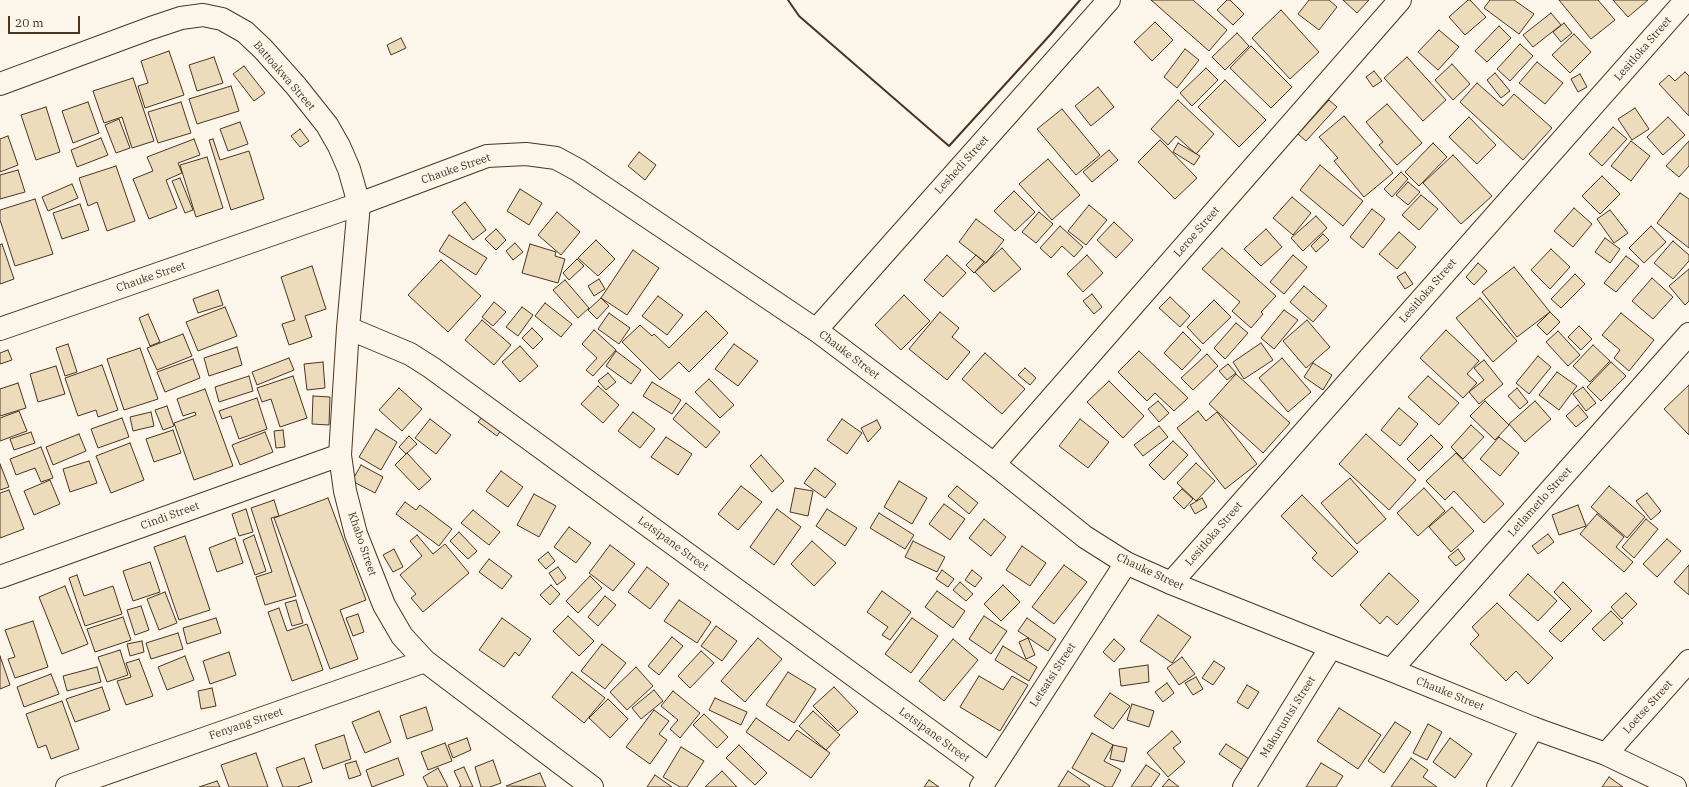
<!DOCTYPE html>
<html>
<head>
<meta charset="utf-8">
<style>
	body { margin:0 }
	#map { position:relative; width:1689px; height:787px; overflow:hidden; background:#fbf6e9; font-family:"IBM Plex Serif",serif }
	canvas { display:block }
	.scale { position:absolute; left:8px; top:16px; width:72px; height:18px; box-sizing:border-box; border:2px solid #4a3520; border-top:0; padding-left:5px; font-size:12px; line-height:14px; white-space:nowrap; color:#4a3520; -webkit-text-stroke:3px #fbf6e9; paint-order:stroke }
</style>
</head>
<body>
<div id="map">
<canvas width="1689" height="787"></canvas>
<div class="scale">20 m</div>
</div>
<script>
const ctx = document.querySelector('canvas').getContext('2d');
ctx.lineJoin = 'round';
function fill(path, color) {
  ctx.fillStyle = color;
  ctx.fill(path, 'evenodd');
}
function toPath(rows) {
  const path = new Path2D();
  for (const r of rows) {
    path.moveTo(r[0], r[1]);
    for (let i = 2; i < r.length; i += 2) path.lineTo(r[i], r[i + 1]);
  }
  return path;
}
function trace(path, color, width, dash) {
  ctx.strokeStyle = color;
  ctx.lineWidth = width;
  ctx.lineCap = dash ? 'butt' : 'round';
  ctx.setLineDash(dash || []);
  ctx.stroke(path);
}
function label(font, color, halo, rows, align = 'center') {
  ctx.font = font + ' "IBM Plex Serif",serif';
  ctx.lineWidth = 3;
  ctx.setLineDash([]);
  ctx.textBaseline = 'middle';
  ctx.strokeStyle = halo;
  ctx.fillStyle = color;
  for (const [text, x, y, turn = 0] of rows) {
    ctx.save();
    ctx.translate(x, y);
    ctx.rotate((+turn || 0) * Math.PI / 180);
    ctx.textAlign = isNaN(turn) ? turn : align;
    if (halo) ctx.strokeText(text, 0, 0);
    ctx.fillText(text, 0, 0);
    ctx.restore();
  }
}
const building = toPath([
	[1151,0,1193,0,1227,30,1209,51,1151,0],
	[1227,0,1230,0,1244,14,1233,25,1217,10,1227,0],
	[1309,0,1329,0,1337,7,1319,30,1298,14,1309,0],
	[1343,0,1369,0,1357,13,1343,0],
	[1468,0,1470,0,1486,17,1465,35,1449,17,1468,0],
	[1490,0,1514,0,1534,14,1519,34,1484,8,1490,0],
	[1559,0,1598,0,1615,20,1591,39,1559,0],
	[1613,0,1648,0,1628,17,1613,0],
	[1281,10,1319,52,1290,79,1252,38,1281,10],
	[1551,13,1561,25,1533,47,1523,35,1551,13],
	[1155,22,1173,40,1152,61,1134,42,1155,22],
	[1564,23,1572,33,1561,42,1553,32,1564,23],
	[1499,26,1511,38,1487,62,1475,51,1499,26],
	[1439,30,1459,47,1438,70,1418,52,1439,30],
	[1237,33,1249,46,1225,70,1212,57,1237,33],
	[1574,34,1591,52,1570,73,1552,55,1574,34],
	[401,38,406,48,391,55,387,45,401,38],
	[1520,44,1533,56,1510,81,1497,69,1520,44],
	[1251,46,1292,87,1271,108,1230,68,1251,46],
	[1185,49,1199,60,1177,88,1164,77,1185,49],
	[169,51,184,95,145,108,138,86,148,83,141,61,169,51],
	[214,57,223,83,197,91,189,65,214,57],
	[1407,57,1446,100,1423,121,1384,78,1407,57],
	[1537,62,1563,83,1545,104,1519,83,1537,62],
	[1452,64,1470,84,1453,100,1435,80,1452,64],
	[244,66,265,93,254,101,233,74,244,66],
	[1206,68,1218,80,1192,106,1180,93,1206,68],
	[1374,71,1382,81,1373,87,1366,77,1374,71],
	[1685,72,1689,76,1689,116,1659,84,1669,75,1675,81,1685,72],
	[1495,73,1510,91,1501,98,1487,80,1495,73],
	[1580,74,1587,87,1578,92,1571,79,1580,74],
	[133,78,154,141,132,148,122,117,104,123,93,91,133,78],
	[1225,80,1266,120,1239,147,1198,107,1225,80],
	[1477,83,1503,106,1514,94,1552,128,1523,160,1460,102,1477,83],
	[231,86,239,111,197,124,189,99,231,86],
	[1098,87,1114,107,1091,126,1075,106,1098,87],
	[1178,100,1214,134,1196,154,1176,136,1168,145,1151,129,1178,100],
	[1329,100,1337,107,1306,141,1298,134,1329,100],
	[88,102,99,133,73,143,62,111,88,102],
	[181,102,191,133,158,143,148,112,181,102],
	[1387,104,1422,143,1397,165,1379,145,1383,142,1366,122,1387,104],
	[46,107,60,152,36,160,21,115,46,107],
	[1635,108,1649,129,1632,140,1618,119,1635,108],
	[1062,109,1100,155,1076,175,1037,129,1062,109],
	[1344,116,1393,173,1364,197,1334,161,1338,158,1319,137,1344,116],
	[1469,117,1496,145,1477,164,1449,137,1469,117],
	[1668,117,1685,135,1663,155,1647,137,1668,117],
	[119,119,130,148,116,153,105,125,119,119],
	[240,122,248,144,228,151,220,129,240,122],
	[1613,127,1627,139,1602,166,1589,154,1613,127],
	[300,129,309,141,300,147,291,136,300,129],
	[8,136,18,165,0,172,0,139,8,136],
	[101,138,108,155,77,167,71,150,101,138],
	[194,139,200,155,178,163,182,173,166,180,177,208,149,219,133,179,153,171,147,157,194,139],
	[213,139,220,160,249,151,264,199,231,210,209,140,213,139],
	[1160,140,1197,178,1175,199,1138,162,1160,140],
	[1631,141,1650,156,1631,181,1611,166,1631,141],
	[1689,141,1689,166,1679,177,1666,166,1689,141],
	[1178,143,1200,156,1194,165,1173,152,1178,143],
	[1433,143,1447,157,1419,186,1405,172,1433,143],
	[1109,150,1118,160,1092,182,1083,172,1109,150],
	[639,152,656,165,645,180,628,166,639,152],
	[1453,155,1492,196,1461,224,1423,183,1453,155],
	[207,157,223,208,196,217,180,165,207,157],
	[1048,159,1080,195,1052,220,1019,184,1048,159],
	[1320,165,1363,201,1343,226,1300,190,1320,165],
	[116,166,135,221,107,231,97,202,88,206,79,178,116,166],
	[18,170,25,192,0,199,0,175,18,170],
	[1401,172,1408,179,1392,197,1384,189,1401,172],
	[1602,176,1620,194,1600,214,1582,196,1602,176],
	[180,178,193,210,185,213,172,181,180,178],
	[1408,182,1420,192,1408,205,1396,195,1408,182],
	[72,184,78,198,48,211,42,197,72,184],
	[520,189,542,203,529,225,507,211,520,189],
	[1014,191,1035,212,1015,231,994,211,1014,191],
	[1680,193,1689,199,1689,248,1657,223,1680,193],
	[1421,195,1438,209,1419,230,1402,215,1421,195],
	[1292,197,1311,213,1293,235,1273,218,1292,197],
	[35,199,53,254,15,266,0,220,0,210,35,199],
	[465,202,486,230,473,240,452,212,465,202],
	[80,204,89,230,62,239,53,213,80,204],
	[1089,205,1107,220,1086,245,1068,231,1089,205],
	[1574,208,1592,224,1573,247,1554,231,1574,208],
	[1372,209,1385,219,1363,248,1350,237,1372,209],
	[1610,210,1628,233,1614,243,1597,219,1610,210],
	[557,212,580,232,561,255,538,235,557,212],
	[1039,212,1053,224,1036,243,1022,232,1039,212],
	[1316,216,1327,228,1303,251,1291,238,1316,216],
	[976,219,1004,240,986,263,959,242,976,219],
	[1114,222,1133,240,1116,258,1097,240,1114,222],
	[1060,226,1083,247,1074,257,1062,246,1051,258,1040,248,1060,226],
	[1651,226,1666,242,1644,263,1629,248,1651,226],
	[496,229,506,240,496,250,485,239,496,229],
	[1266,229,1282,247,1261,266,1244,249,1266,229],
	[1399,232,1416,247,1397,269,1379,254,1399,232],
	[1323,234,1329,240,1316,252,1311,246,1323,234],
	[449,235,487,258,476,275,439,251,449,235],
	[1605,238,1620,249,1610,263,1595,252,1605,238],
	[596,240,615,259,598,276,578,258,596,240],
	[1673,241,1689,255,1689,261,1673,279,1654,263,1673,241],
	[515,243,523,252,513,260,506,251,515,243],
	[2,244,14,279,0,284,0,245,2,244],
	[530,244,556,252,555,256,565,259,558,283,522,273,530,244],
	[1002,248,1021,269,994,292,975,272,1002,248],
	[1222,248,1276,296,1261,312,1263,314,1251,328,1232,311,1240,302,1202,269,1222,248],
	[1551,249,1570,267,1550,289,1531,270,1551,249],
	[633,250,659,268,627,315,601,298,633,250],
	[947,255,966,273,943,297,924,280,947,255],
	[976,255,984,262,974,273,966,265,976,255],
	[1087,255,1103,273,1083,292,1067,274,1087,255],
	[1293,255,1307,267,1284,294,1270,282,1293,255],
	[1626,256,1639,266,1616,292,1604,283,1626,256],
	[577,259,584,266,569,280,563,273,577,259],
	[441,260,481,296,448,332,408,295,441,260],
	[1478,263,1487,271,1474,285,1466,277,1478,263],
	[312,266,326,309,305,316,312,337,289,345,282,324,295,320,281,277,312,266],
	[1514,267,1550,312,1517,337,1482,292,1514,267],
	[1689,269,1689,301,1685,305,1669,286,1689,269],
	[1405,272,1413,284,1405,289,1397,277,1405,272],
	[1575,274,1585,284,1561,308,1551,299,1575,274],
	[1652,278,1673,297,1653,319,1632,301,1652,278],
	[599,279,605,289,594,296,588,286,599,279],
	[565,280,589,308,578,318,553,290,565,280],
	[1304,286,1327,306,1313,322,1290,302,1304,286],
	[218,290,223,305,198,313,193,299,218,290],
	[1092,294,1102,307,1094,314,1083,301,1092,294],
	[904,295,930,321,901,350,875,325,904,295],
	[658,296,683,315,667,335,642,316,658,296],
	[1170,297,1190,316,1180,327,1159,308,1170,297],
	[601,298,609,306,597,319,588,310,601,298],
	[1480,298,1517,341,1493,362,1456,318,1480,298],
	[1214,300,1231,317,1203,344,1187,327,1214,300],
	[494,302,506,312,493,326,482,317,494,302],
	[545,303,572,324,561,337,535,316,545,303],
	[225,307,237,336,198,351,186,322,225,307],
	[522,307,533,315,518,336,506,327,522,307],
	[1284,310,1298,320,1274,349,1261,338,1284,310],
	[706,311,728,333,689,372,679,362,660,380,622,342,640,325,652,336,654,334,669,348,706,311],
	[940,312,959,328,952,337,970,352,947,380,909,349,940,312],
	[1550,312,1560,322,1547,335,1537,325,1550,312],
	[609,313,630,328,619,344,598,329,609,313],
	[1621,313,1654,340,1629,371,1614,358,1620,350,1602,335,1621,313],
	[148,314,160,342,150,346,139,318,148,314],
	[482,320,511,345,494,365,465,340,482,320],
	[1307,320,1330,347,1306,368,1283,341,1307,320],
	[1236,323,1248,333,1225,359,1214,348,1236,323],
	[1579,326,1592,339,1581,350,1568,337,1579,326],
	[532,328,543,339,533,349,522,338,532,328],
	[594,330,616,350,593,376,586,370,597,358,582,344,594,330],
	[1446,330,1479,361,1467,374,1477,383,1463,398,1420,358,1446,330],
	[1558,331,1580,355,1568,366,1546,342,1558,331],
	[1183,332,1201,350,1182,370,1164,353,1183,332],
	[183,334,192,356,157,370,147,348,183,334],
	[1261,343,1273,360,1244,379,1233,362,1261,343],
	[68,344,77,372,65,376,56,348,68,344],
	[734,344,758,361,738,386,715,369,734,344],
	[1593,345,1610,361,1590,382,1573,366,1593,345],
	[520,346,538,366,520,382,502,362,520,346],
	[237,347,242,365,209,376,204,358,237,347],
	[140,348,158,399,124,410,107,359,140,348],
	[8,350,12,360,0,364,0,353,8,350],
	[616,351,641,370,631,384,606,366,616,351],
	[1139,351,1188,398,1174,411,1155,393,1147,401,1118,372,1139,351],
	[985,353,1025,389,1002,414,962,379,985,353],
	[1207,354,1218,366,1193,390,1181,378,1207,354],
	[1538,356,1551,367,1529,394,1516,383,1538,356],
	[289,358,294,370,257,385,252,372,289,358],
	[1282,358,1311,392,1288,412,1259,378,1282,358],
	[193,359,200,378,165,392,157,372,193,359],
	[1484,360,1503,384,1479,404,1469,392,1484,380,1474,368,1484,360],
	[323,362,325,388,307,390,304,364,323,362],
	[1611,362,1626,376,1601,401,1587,387,1611,362],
	[1313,363,1332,375,1323,390,1304,377,1313,363],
	[1228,364,1236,373,1227,380,1219,371,1228,364],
	[102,365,118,410,98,417,96,410,78,416,65,378,102,365],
	[56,366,65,394,38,402,30,374,56,366],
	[1025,368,1036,378,1030,385,1018,375,1025,368],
	[1557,372,1577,386,1559,410,1539,395,1557,372],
	[608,373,616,382,606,390,598,381,608,373],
	[1236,374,1290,423,1263,453,1209,404,1236,374],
	[249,376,253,391,219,402,215,387,249,376],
	[293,376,307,418,280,427,271,399,262,402,257,388,293,376],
	[1428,376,1459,403,1439,425,1408,397,1428,376],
	[709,379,734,405,720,418,695,392,709,379],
	[1109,381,1144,416,1123,438,1087,402,1109,381],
	[652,382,681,400,672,414,643,396,652,382],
	[18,383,26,408,0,416,0,389,18,383],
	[1689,385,1689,435,1664,409,1689,385],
	[598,386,619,405,603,423,581,404,598,386],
	[1583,387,1596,403,1586,411,1573,394,1583,387],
	[399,388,422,409,402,431,379,410,399,388],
	[1517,388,1528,402,1520,409,1508,396,1517,388],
	[205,389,233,466,194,480,174,423,196,415,195,412,183,416,177,399,205,389],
	[313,396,330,397,329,425,312,424,313,396],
	[257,398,267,429,239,439,231,416,222,419,219,411,257,398],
	[1158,401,1169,413,1159,422,1148,409,1158,401],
	[1485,401,1509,425,1495,440,1470,416,1485,401],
	[1535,401,1551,419,1525,442,1509,424,1535,401],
	[686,403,720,432,706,448,673,419,686,403],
	[1578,405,1588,417,1576,427,1566,416,1578,405],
	[167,406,174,426,163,430,155,410,167,406],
	[1399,408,1418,424,1400,446,1381,430,1399,408],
	[19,411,27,431,0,441,0,418,19,411],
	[1198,411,1206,421,1217,412,1257,464,1225,489,1177,428,1198,411],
	[151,412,154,426,133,431,130,417,151,412],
	[633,412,655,429,640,448,618,431,633,412],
	[485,414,503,427,497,436,478,422,485,414],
	[122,418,129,437,98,448,91,429,122,418],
	[430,419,451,435,436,454,415,438,430,419],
	[842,419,862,433,847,454,827,440,842,419],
	[1080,419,1109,442,1088,468,1059,446,1080,419],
	[877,420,881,428,868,442,861,428,877,420],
	[1471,425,1484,437,1463,459,1451,447,1471,425],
	[1159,426,1168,437,1143,456,1134,445,1159,426],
	[376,429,397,442,381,470,359,457,376,429],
	[173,430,181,453,154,462,146,439,173,430],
	[283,430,285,447,276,448,274,431,283,430],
	[31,432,35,443,14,450,10,439,31,432],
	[265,432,273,452,240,465,232,445,265,432],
	[79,434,86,451,53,465,46,447,79,434],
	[1366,434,1416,480,1389,510,1339,464,1366,434],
	[1431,435,1443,447,1419,471,1407,459,1431,435],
	[409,436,417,444,406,454,399,447,409,436],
	[666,437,692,454,678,475,651,457,666,437],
	[1499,437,1519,453,1500,476,1480,459,1499,437],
	[1173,441,1188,455,1164,480,1149,465,1173,441],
	[130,443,144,480,111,493,96,456,130,443],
	[41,447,53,478,41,482,35,468,16,475,10,459,41,447],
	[407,453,431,479,419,490,395,465,407,453],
	[1456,453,1504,504,1484,523,1454,491,1445,500,1426,481,1456,453],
	[761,455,784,481,772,492,750,466,761,455],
	[89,461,97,483,70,492,63,469,89,461],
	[1196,463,1215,481,1196,501,1177,483,1196,463],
	[0,464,9,487,0,490,0,464],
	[361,465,383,477,375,493,352,481,361,465],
	[815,468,836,484,825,498,804,483,815,468],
	[501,471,523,487,508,507,486,491,501,471],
	[1350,478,1386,519,1357,544,1321,503,1350,478],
	[50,480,60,504,34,515,24,491,50,480],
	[899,481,927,498,912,524,884,507,899,481],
	[741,486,762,502,738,530,718,514,741,486],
	[957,486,978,503,969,514,948,496,957,486],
	[1609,486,1645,517,1627,538,1591,507,1609,486],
	[795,488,813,491,808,516,790,512,795,488],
	[1424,488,1445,511,1418,536,1397,513,1424,488],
	[1182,489,1193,499,1184,509,1173,498,1182,489],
	[9,490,24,529,0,538,0,493,9,490],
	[1647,493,1661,511,1651,520,1636,501,1647,493],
	[534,494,556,506,539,537,517,525,534,494],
	[1302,495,1358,552,1332,577,1312,558,1317,553,1281,516,1302,495],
	[328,498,366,600,340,610,358,659,330,669,274,518,328,498],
	[1202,498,1207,507,1195,514,1190,505,1202,498],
	[274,500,279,516,271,518,296,596,265,605,256,577,272,572,251,508,274,500],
	[405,502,416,510,420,505,452,529,439,546,396,514,405,502],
	[944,504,965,519,950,540,929,524,944,504],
	[1578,505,1586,526,1559,535,1552,515,1578,505],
	[1452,507,1474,531,1451,552,1429,527,1452,507],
	[246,509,253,532,239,536,232,514,246,509],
	[777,509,801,527,774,565,750,547,777,509],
	[827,509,857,528,845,546,816,526,827,509],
	[473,510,500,532,489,545,461,523,473,510],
	[879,513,914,535,905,549,870,528,879,513],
	[1597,514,1624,537,1616,547,1633,562,1624,572,1580,534,1597,514],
	[984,519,1006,537,991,556,969,538,984,519],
	[1646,519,1658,529,1634,558,1622,547,1646,519],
	[569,527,591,543,576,563,554,547,569,527],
	[459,532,477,551,468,559,450,541,459,532],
	[1548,534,1554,542,1538,554,1532,546,1548,534],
	[254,535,266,571,255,575,243,540,254,535],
	[417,535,433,554,445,544,469,573,423,612,411,598,416,594,400,575,422,556,410,541,417,535],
	[185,536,210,610,179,620,154,547,185,536],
	[235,538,243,563,217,572,209,548,235,538],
	[1667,539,1681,551,1657,577,1643,564,1667,539],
	[812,541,836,563,814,586,791,564,812,541],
	[913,541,945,557,937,572,905,557,913,541],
	[610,545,635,564,613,591,589,573,610,545],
	[1022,546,1046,563,1030,586,1006,570,1022,546],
	[394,549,403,567,393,572,383,555,394,549],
	[1458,549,1465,559,1456,566,1448,557,1458,549],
	[548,552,555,561,546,569,538,560,548,552],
	[489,559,512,576,502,589,479,572,489,559],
	[150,562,160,592,133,601,123,571,150,562],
	[1064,565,1087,582,1054,624,1032,607,1064,565],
	[1689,565,1689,595,1674,582,1689,565],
	[558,567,566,578,557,585,549,573,558,567],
	[647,567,669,584,650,609,628,592,647,567],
	[942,570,954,579,948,587,936,579,942,570],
	[972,570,982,578,975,587,965,580,972,570],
	[1389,573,1419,601,1397,625,1387,616,1380,624,1360,605,1389,573],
	[1528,574,1557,601,1538,621,1509,595,1528,574],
	[77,575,84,596,113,586,122,614,85,626,69,578,77,575],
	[590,576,602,588,578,613,566,601,590,576],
	[960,582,973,594,966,601,953,590,960,582],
	[1563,582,1592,611,1561,642,1549,631,1571,609,1554,592,1563,582],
	[551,585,560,594,550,605,540,595,551,585],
	[1003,585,1020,602,1001,621,984,604,1003,585],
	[65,586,88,644,62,654,39,597,65,586],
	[882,591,911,612,890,640,882,635,888,627,867,612,882,591],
	[937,591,965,611,953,628,925,607,937,591],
	[165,592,177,623,159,630,147,599,165,592],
	[1626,593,1637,604,1622,619,1611,607,1626,593],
	[605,596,616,605,598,626,588,617,605,596],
	[296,600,303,623,292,626,285,603,296,600],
	[679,600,711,622,697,643,664,621,679,600],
	[1497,603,1553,658,1528,684,1516,671,1506,681,1470,644,1479,635,1472,627,1497,603],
	[141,606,149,630,135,635,127,610,141,606],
	[279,608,287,631,307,624,323,670,292,681,268,612,279,608],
	[1611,611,1623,623,1604,641,1592,629,1611,611],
	[358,614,364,632,353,636,346,618,358,614],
	[1158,615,1191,637,1172,663,1140,641,1158,615],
	[568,616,594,641,579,656,553,631,568,616],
	[984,616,1007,631,991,654,969,639,984,616],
	[123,617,131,640,95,652,87,629,123,617],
	[216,618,221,633,187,644,183,628,216,618],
	[502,618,531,639,519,656,515,652,504,667,479,650,502,618],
	[912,618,938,636,911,673,885,654,912,618],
	[1027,618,1056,639,1048,651,1018,631,1027,618],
	[33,621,48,667,15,678,8,659,15,657,5,630,33,621],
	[716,626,737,641,722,661,701,646,716,626],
	[178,633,183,649,151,659,146,643,178,633],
	[672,637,683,646,659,675,648,666,672,637],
	[758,638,782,659,745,702,721,681,758,638],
	[1028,638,1035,655,1026,659,1019,642,1028,638],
	[953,639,978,660,944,701,919,681,953,639],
	[1114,639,1125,649,1114,662,1103,652,1114,639],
	[142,641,144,652,130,656,127,644,142,641],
	[602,644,626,663,605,689,581,671,602,644],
	[1003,646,1037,667,1029,681,995,660,1003,646],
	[120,650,128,675,107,682,98,657,120,650],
	[701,651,714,663,690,688,678,676,701,651],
	[229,652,236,675,210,684,203,661,229,652],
	[0,656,10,685,0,689,0,656],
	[185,656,194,680,167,690,158,667,185,656],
	[1182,657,1195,674,1179,685,1167,668,1182,657],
	[139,659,153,696,126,705,117,681,131,677,126,663,139,659],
	[1214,661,1225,668,1213,685,1202,678,1214,661],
	[1148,665,1149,682,1121,686,1119,669,1148,665],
	[97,667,101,682,67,691,63,676,97,667],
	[636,667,653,686,627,710,610,692,636,667],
	[572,672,605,698,584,723,552,697,572,672],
	[788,672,816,689,794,723,766,705,788,672],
	[51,674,59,694,24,707,17,687,51,674],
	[979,676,1003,690,1012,676,1028,685,1000,731,960,707,979,676],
	[1196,677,1203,689,1193,695,1185,683,1196,677],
	[1167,683,1174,693,1163,702,1155,692,1167,683],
	[1247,685,1259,692,1248,709,1237,702,1247,685],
	[102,687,110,710,75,722,66,699,102,687],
	[834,687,858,712,838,731,813,706,834,687],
	[212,688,216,706,201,709,198,691,212,688],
	[654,690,663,701,641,719,632,708,654,690],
	[673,691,700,713,680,738,670,729,678,720,661,706,673,691],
	[1110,693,1130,706,1113,729,1094,716,1110,693],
	[715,698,747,712,741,725,709,710,715,698],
	[608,699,628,719,610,738,589,718,608,699],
	[62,701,79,749,51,759,46,745,38,748,26,714,62,701],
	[1132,704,1154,711,1149,727,1127,720,1132,704],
	[426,707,433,730,407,739,400,716,426,707],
	[1339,708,1381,735,1358,769,1317,741,1339,708],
	[654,710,669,721,659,734,667,740,650,764,626,747,654,710],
	[379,711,391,742,365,753,352,722,379,711],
	[813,711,840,735,826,750,799,726,813,711],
	[704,714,728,737,717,748,693,725,704,714],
	[756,718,789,741,797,730,830,753,811,778,746,732,756,718],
	[1395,722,1411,732,1384,773,1368,761,1395,722],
	[1428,724,1442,732,1427,760,1413,753,1428,724],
	[1172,731,1181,742,1173,748,1185,762,1168,777,1147,753,1172,731],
	[1092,733,1113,745,1104,761,1121,770,1112,787,1106,787,1072,768,1092,733],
	[344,735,351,759,323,769,315,745,344,735],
	[467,738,471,750,453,758,448,745,467,738],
	[1450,738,1472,754,1455,778,1433,762,1450,738],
	[445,743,452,761,428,770,421,752,445,743],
	[1226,744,1254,762,1247,773,1219,754,1226,744],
	[739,745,767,773,755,785,726,758,739,745],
	[1113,745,1127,748,1124,762,1110,759,1113,745],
	[681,747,704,761,687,787,680,787,663,777,681,747],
	[256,753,268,787,229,787,221,765,256,753],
	[304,758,312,782,297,787,283,787,276,768,304,758],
	[398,758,404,775,372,787,366,770,398,758],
	[1411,758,1428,770,1423,777,1437,787,1391,787,1411,758],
	[493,760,501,783,490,787,481,787,475,767,493,760],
	[356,761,361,775,349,779,345,764,356,761],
	[1321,763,1343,776,1336,787,1306,787,1321,763],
	[1146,765,1160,774,1151,787,1131,787,1146,765],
	[464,767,473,787,459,787,461,786,454,771,464,767],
	[438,768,448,787,428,787,423,777,438,768],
	[722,771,737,787,705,787,722,771],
	[1068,771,1090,786,1089,787,1058,787,1068,771],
	[540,773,546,787,506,786,540,773],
	[655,775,672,787,647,787,655,775],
	[1609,777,1623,787,1602,787,1609,777],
	[1169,779,1179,787,1162,787,1169,779],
	[929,780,939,787,924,787,929,780],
	[217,781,220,787,199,787,217,781]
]);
fill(building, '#ecdcbc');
trace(building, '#4a3520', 1);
const street = toPath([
	[0,84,151,28,181,18,203,15,222,19,245,32,263,49,296,86,327,125,339,146,349,169,359,204,348,328,340,455,345,491,356,534,384,605,402,636,425,661,592,787],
	[348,328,410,354,432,368,989,774],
	[816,330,1109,0],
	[994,464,1400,0],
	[0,577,340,455],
	[1171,583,1686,0],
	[1391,670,1689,334],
	[1606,754,1689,661],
	[67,787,425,661],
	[981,787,1126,563],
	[1244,787,1331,647],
	[1498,787,1533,728]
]);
const secondary = toPath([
	[0,329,359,204,487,156,526,154,556,158,578,170,816,330,994,464,1085,537,1126,563,1171,583,1331,647,1391,670,1533,728,1606,754,1675,787]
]);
trace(street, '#4a3520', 24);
trace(secondary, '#4a3520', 24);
trace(street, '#fbf6e9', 22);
trace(secondary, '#fbf6e9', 22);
trace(toPath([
	[788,0,799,16,949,146,1050,35,1080,0]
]), '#4a3520', 2);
label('11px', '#4a3520', '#fbf6e9', [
	["Lesitloka Street",1643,49,-49],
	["Battoakwa Street",284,76,49],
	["Leshedi Street",962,165,-48],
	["Chauke Street",456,169,-19],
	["Leroe Street",1197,232,-49],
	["Chauke Street",151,277,-19],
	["Lesitloka Street",1428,291,-49],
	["Chauke Street",849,355,37],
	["Letlametlo Street",1540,502,-48],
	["Cindi Street",170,516,-20],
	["Lesitloka Street",1214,534,-49],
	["Khabo Street",362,544,71],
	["Letsipane Street",673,544,36],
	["Chauke Street",1150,572,25],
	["Letsatsi Street",1053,675,-57],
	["Chauke Street",1450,694,22],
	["Loetse Street",1648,707,-48],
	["Makuruntsi Street",1288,717,-58],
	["Fenyang Street",246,724,-19],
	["Letsipane Street",934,735,36]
]);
</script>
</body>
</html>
